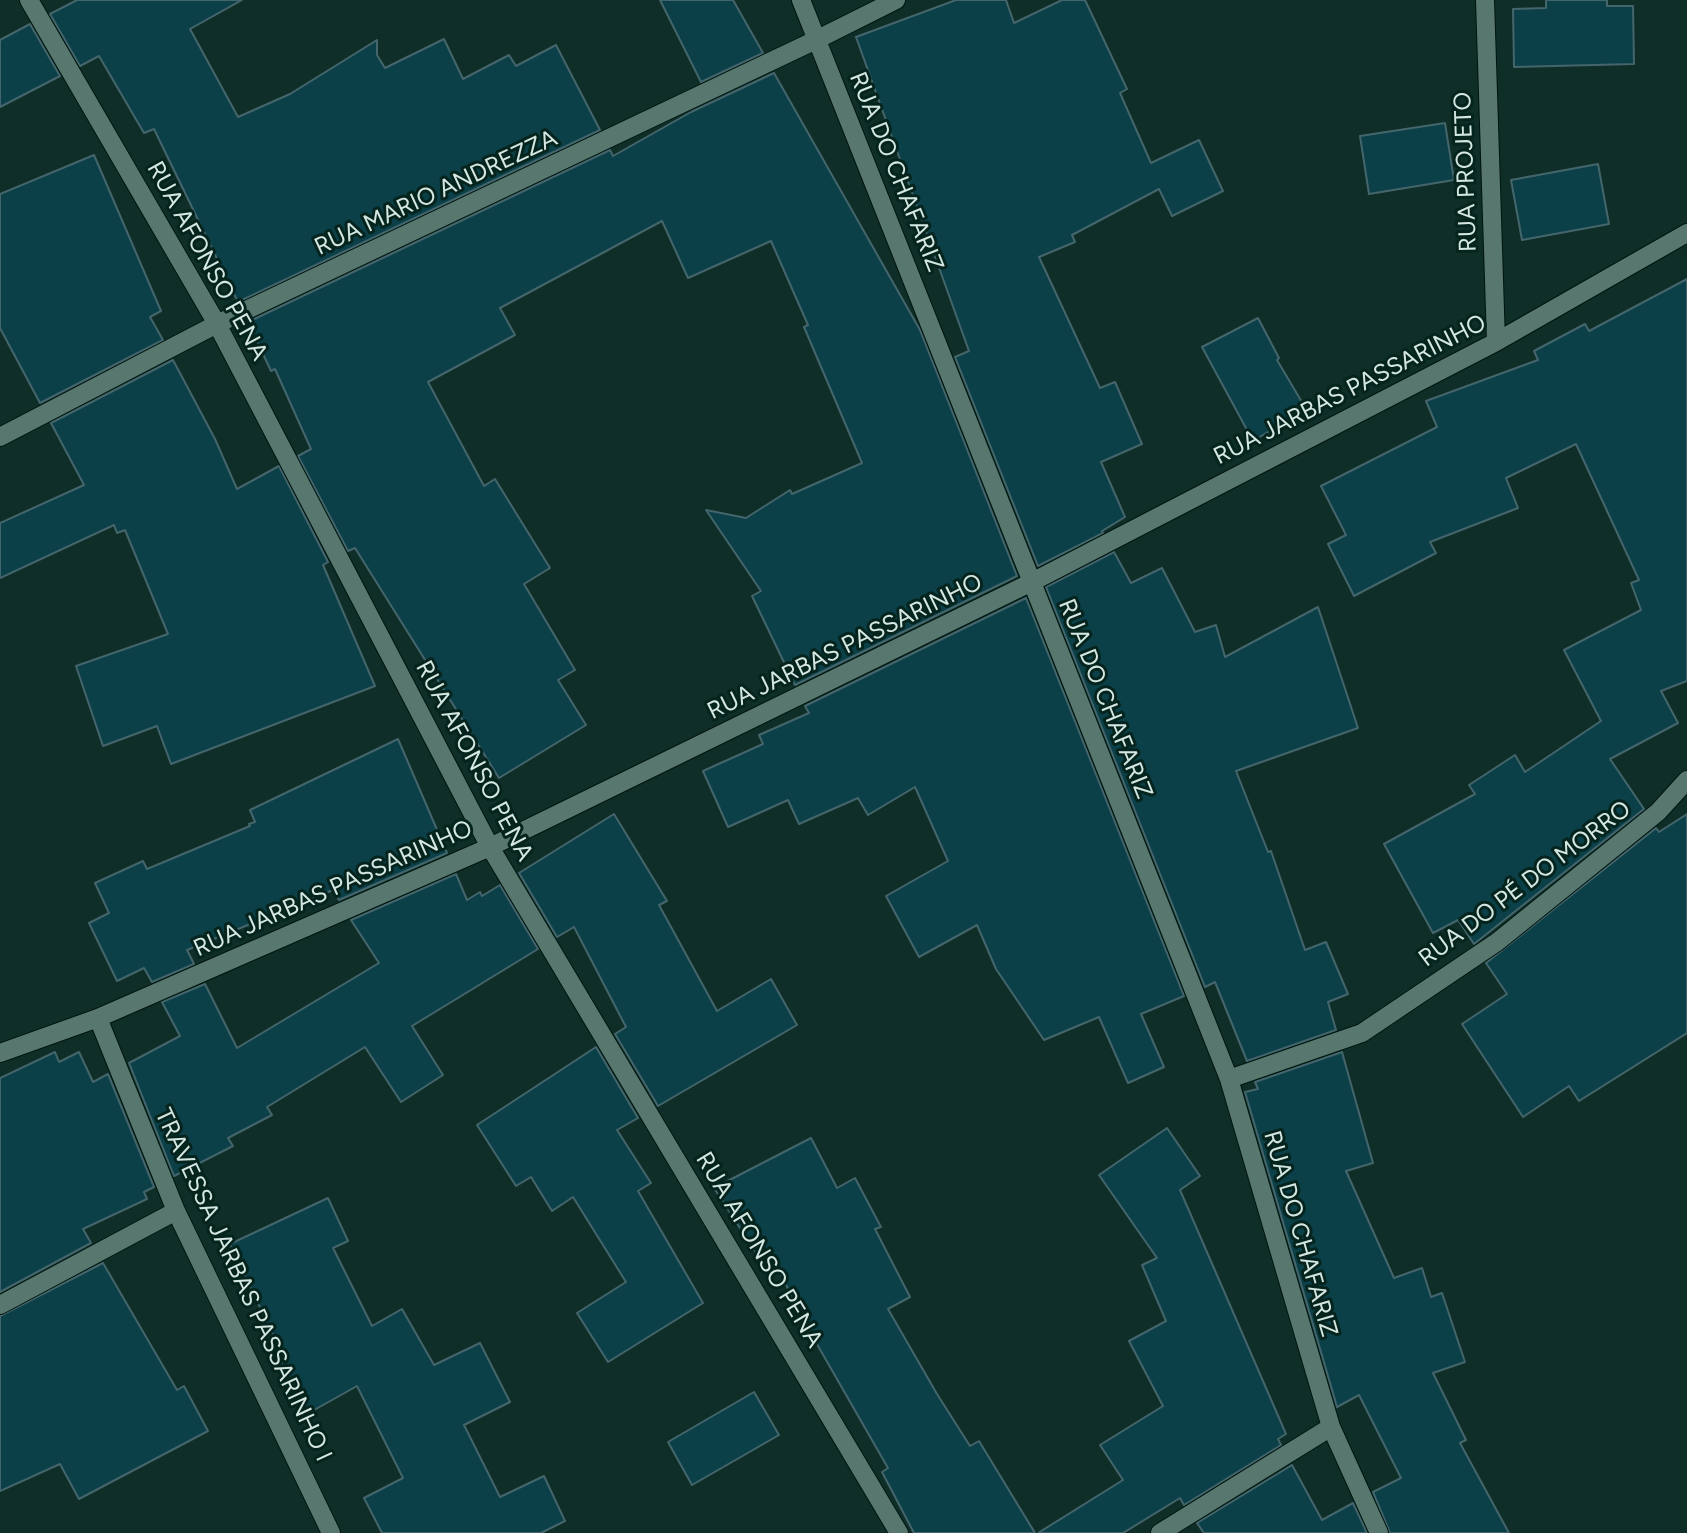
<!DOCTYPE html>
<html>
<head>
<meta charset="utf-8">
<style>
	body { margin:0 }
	canvas { display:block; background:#0e2e27 }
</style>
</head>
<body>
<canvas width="1687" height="1533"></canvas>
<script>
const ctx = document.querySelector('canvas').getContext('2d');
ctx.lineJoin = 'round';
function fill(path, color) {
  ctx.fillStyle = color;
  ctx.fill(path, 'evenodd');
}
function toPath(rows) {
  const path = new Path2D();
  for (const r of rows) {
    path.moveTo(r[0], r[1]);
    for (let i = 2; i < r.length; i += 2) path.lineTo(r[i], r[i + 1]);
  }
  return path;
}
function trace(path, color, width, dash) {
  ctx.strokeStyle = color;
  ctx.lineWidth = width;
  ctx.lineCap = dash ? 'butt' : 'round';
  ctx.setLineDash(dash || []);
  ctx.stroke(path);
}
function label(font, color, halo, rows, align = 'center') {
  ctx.font = font + ' Figtree,sans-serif';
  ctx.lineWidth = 6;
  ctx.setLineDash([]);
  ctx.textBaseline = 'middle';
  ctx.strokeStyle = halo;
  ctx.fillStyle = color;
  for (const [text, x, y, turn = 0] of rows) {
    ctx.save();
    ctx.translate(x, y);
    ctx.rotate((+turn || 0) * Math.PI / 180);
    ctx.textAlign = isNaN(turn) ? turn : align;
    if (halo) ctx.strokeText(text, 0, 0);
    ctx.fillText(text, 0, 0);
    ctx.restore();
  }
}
const building = toPath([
	[77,0,242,0,190,29,238,117,290,94,377,40,377,55,385,68,444,39,463,79,509,55,516,66,556,45,600,130,238,302,154,129,144,133,99,56,80,66,50,14,77,0],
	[660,0,733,0,763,53,701,82,660,0],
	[956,0,1006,0,1014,23,1062,0,1085,0,1127,89,1120,93,1151,163,1199,140,1223,191,1172,216,1159,189,1072,235,1075,242,1039,257,1100,388,1115,382,1142,444,1101,462,1125,517,1102,531,1103,533,1038,566,955,357,969,351,856,37,956,0],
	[1546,0,1607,0,1607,6,1633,6,1634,64,1514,67,1513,9,1546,8,1546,0],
	[30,24,60,76,0,107,0,40,30,24],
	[774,73,920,330,1017,576,795,685,752,596,761,591,706,510,746,518,790,490,792,494,862,463,804,327,808,325,771,241,688,278,662,221,500,308,515,335,428,382,484,486,495,479,550,568,524,584,575,670,558,680,586,725,499,778,355,548,348,551,298,456,311,449,275,369,271,371,248,322,610,150,613,156,691,112,774,73],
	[1445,123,1454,180,1369,194,1360,136,1445,123],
	[94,155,161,311,150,317,163,340,40,403,0,328,0,194,94,155],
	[1598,164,1609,224,1522,240,1511,180,1598,164],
	[1687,279,1687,681,1661,691,1678,723,1610,759,1644,809,1474,944,1458,920,1433,933,1384,844,1475,794,1469,785,1515,755,1525,772,1601,721,1564,650,1641,610,1631,583,1639,580,1576,444,1506,478,1518,508,1430,542,1436,553,1354,596,1328,544,1346,535,1321,486,1437,427,1426,401,1538,360,1534,351,1585,324,1589,331,1687,279],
	[1258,318,1279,358,1277,360,1306,409,1253,441,1202,347,1258,318],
	[173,360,215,439,237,489,279,466,328,562,323,565,375,686,171,764,157,726,103,746,76,666,168,634,125,530,117,533,114,525,0,578,0,523,84,485,51,423,173,360],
	[1114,552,1131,583,1162,568,1195,632,1216,625,1225,657,1318,607,1358,728,1236,771,1268,852,1271,851,1305,950,1326,942,1348,994,1328,1002,1336,1030,1247,1061,1215,982,1205,987,1046,587,1114,552],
	[1026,598,1184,996,1141,1014,1164,1067,1128,1083,1099,1017,1044,1040,996,969,977,925,919,957,886,896,948,861,915,787,868,815,858,798,799,824,788,800,728,827,703,771,763,744,759,735,809,713,805,706,1026,598],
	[398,739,447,853,339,900,333,890,187,950,194,964,152,982,144,968,117,981,89,923,109,913,95,883,143,861,147,869,250,826,249,824,255,822,250,810,398,739],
	[614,814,667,901,659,905,717,1011,771,979,797,1025,658,1106,615,1034,626,1027,574,927,557,937,519,873,614,814],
	[1687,814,1687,1033,1579,1101,1569,1086,1523,1117,1462,1024,1507,994,1486,963,1656,828,1659,832,1687,814],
	[456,874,467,900,480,892,482,896,500,885,538,949,412,1026,443,1075,401,1102,365,1047,267,1107,272,1115,228,1138,233,1146,174,1176,129,1063,180,1036,162,1002,205,984,237,1048,379,963,351,920,456,874],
	[596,1047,638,1118,617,1130,651,1183,638,1191,703,1303,608,1362,577,1313,626,1282,573,1197,552,1211,531,1177,516,1186,477,1125,596,1047],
	[55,1052,59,1062,79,1052,93,1082,108,1074,154,1187,144,1192,147,1199,83,1229,91,1243,0,1292,0,1078,55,1052],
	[1342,1052,1373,1163,1346,1171,1394,1278,1422,1268,1431,1297,1442,1293,1465,1362,1433,1373,1466,1440,1460,1443,1509,1533,1390,1533,1373,1492,1401,1478,1359,1395,1337,1407,1245,1092,1258,1089,1255,1082,1342,1052],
	[1167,1128,1200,1176,1180,1190,1286,1434,1278,1439,1281,1445,1184,1505,1180,1498,1123,1533,1038,1533,1123,1480,1100,1445,1163,1406,1129,1341,1166,1321,1142,1265,1157,1258,1099,1175,1167,1128],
	[811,1138,837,1188,855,1178,881,1227,875,1229,910,1297,888,1309,937,1394,970,1446,979,1441,1035,1533,914,1533,882,1472,888,1468,818,1346,773,1260,764,1265,714,1188,811,1138],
	[328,1198,348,1241,333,1248,372,1326,402,1309,434,1365,480,1343,510,1402,464,1425,500,1497,544,1476,565,1521,541,1533,382,1533,364,1498,403,1478,357,1386,307,1414,285,1374,286,1373,269,1338,273,1335,230,1244,328,1198],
	[103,1263,177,1390,184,1386,208,1431,79,1499,60,1464,0,1491,0,1316,103,1263],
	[754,1392,779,1435,692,1485,668,1442,754,1392],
	[1292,1465,1322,1520,1353,1503,1367,1533,1204,1533,1197,1523,1292,1465]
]);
fill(building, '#0c4048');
trace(building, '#44656b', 2);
const minor = toPath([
	[29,0,217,324,490,847,899,1533],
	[801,0,1229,1079,1331,1427,1379,1533],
	[1485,0,1496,342],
	[0,437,217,324,818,39,896,0],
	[98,1018,176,1211,331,1533],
	[0,1053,98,1018,490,847,1032,582,1496,342,1687,233],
	[1229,1079,1362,1033,1497,942,1658,812,1687,780],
	[0,1305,176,1211],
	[1160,1533,1331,1427]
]);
trace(minor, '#001510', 20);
trace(minor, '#58786f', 18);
label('24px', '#d5e7e2', '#04241d', [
	["RUA DO CHAFARIZ",896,172,68],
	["RUA PROJETO",1466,172,-92],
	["RUA MARIO ANDREZZA",436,193,-25],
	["RUA AFONSO PENA",207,261,61],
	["RUA JARBAS PASSARINHO",1350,390,-27],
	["RUA JARBAS PASSARINHO",845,647,-26],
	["RUA DO CHAFARIZ",1105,699,68],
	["RUA AFONSO PENA",474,761,62],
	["RUA DO PÉ DO MORRO",1525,884,-37],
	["RUA JARBAS PASSARINHO",333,889,-24],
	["RUA DO CHAFARIZ",1300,1234,74],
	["RUA AFONSO PENA",759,1250,59],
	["TRAVESSA JARBAS PASSARINHO I",243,1285,65]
]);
</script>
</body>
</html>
